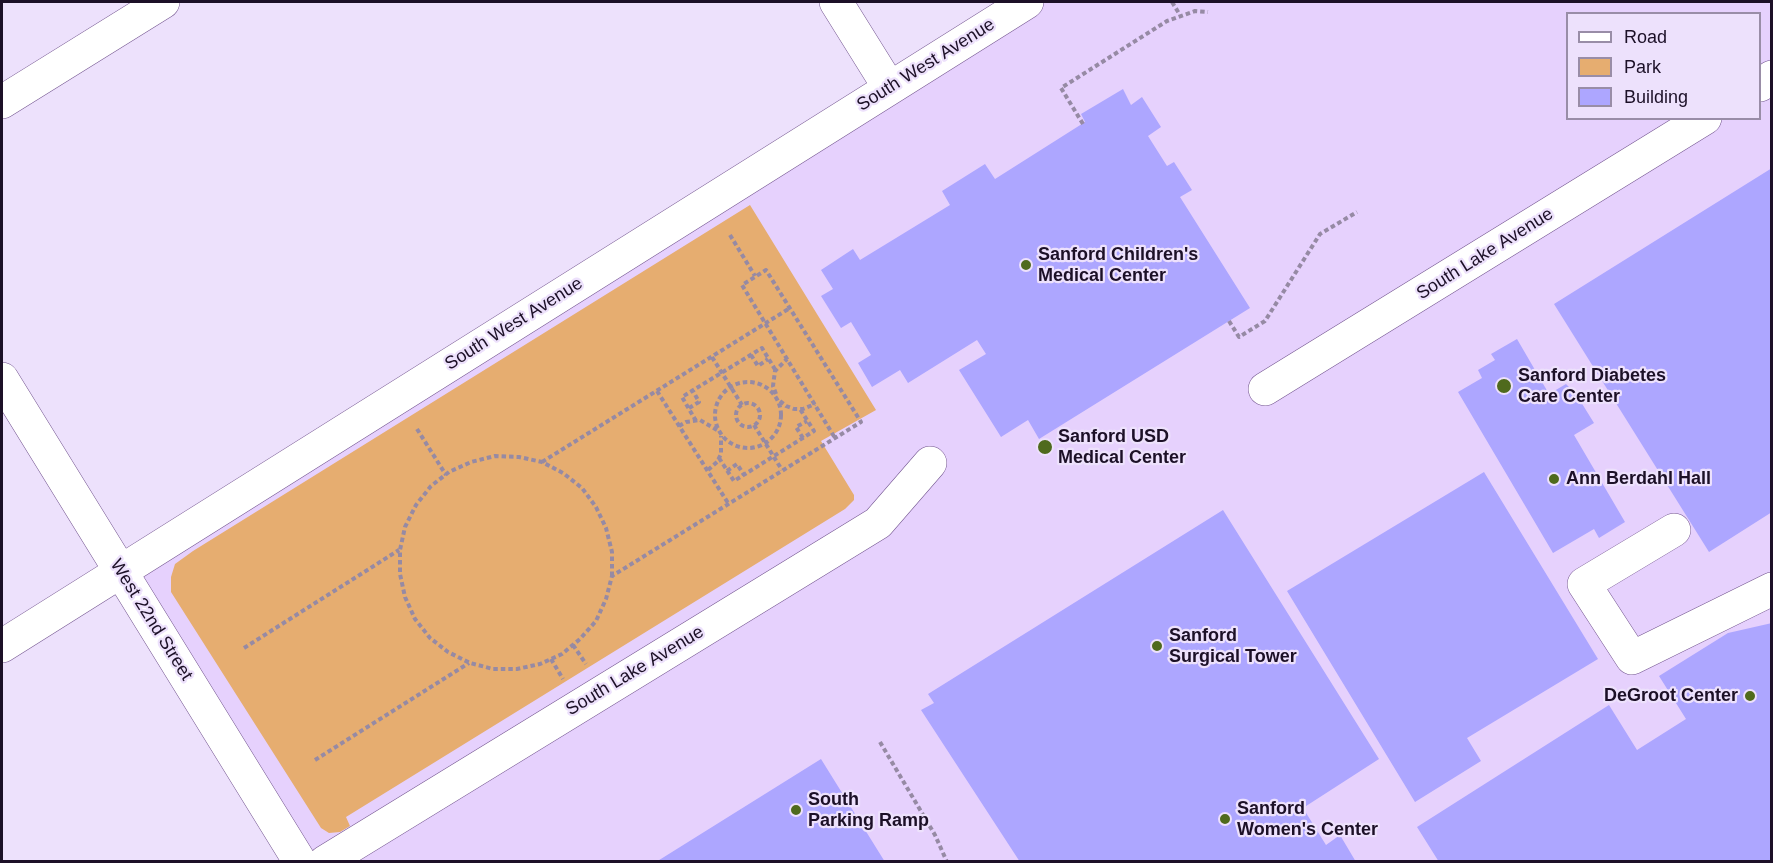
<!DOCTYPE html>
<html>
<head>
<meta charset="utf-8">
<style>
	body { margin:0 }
	#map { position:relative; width:1773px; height:863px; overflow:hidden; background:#ede1fc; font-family:Helvetica,sans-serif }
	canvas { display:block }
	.frame { position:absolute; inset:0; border:3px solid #1c1027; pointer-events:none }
	.legend { position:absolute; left:1566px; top:12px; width:195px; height:108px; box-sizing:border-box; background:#ede1fc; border:2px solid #998da7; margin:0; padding:8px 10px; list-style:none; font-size:18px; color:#1c1027 }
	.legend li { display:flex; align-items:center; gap:12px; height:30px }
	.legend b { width:30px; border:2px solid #998da7 }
</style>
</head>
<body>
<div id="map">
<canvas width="1773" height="863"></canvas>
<div class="frame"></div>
<ul class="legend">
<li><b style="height:8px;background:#fff"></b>Road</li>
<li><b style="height:16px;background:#e6ad70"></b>Park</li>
<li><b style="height:16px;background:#ada6ff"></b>Building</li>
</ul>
</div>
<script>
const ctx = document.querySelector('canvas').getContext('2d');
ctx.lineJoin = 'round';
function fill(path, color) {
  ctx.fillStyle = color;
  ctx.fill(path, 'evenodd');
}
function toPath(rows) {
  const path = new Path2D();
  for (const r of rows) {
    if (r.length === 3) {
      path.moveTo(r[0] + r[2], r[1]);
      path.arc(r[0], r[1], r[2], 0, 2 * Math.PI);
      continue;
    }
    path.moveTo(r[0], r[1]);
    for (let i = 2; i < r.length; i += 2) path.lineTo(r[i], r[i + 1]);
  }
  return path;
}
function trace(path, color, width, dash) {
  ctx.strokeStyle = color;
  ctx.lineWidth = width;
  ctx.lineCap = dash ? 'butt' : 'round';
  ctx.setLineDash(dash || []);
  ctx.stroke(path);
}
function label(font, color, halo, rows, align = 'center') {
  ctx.font = font + ' Helvetica,sans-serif';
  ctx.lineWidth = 4.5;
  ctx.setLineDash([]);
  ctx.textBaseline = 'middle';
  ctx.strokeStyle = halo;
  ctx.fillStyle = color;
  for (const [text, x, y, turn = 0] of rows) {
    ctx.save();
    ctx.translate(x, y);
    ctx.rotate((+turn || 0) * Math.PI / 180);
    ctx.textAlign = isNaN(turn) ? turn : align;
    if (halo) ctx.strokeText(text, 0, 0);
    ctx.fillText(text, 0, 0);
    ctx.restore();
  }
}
fill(toPath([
	[1027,2,1771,2,1771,861,300,861,121,571],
	[1568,14,1760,14,1760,118,1568,118]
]), '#e6d1fd');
fill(toPath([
	[750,205,876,410,821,441,854,495,854,500,845,509,346,817,350,826,340,832,329,833,321,828,171,592,171,577,175,564,193,551]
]), '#e6ad70');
fill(toPath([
	[1123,89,1131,105,1142,97,1161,127,1148,136,1167,166,1174,162,1192,190,1180,197,1250,308,1039,439,1028,420,1001,437,959,370,986,354,977,340,908,383,900,370,872,387,858,363,871,355,851,322,841,328,821,296,833,289,821,270,853,249,860,260,950,205,942,191,985,164,995,179,1085,122,1081,114],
	[1772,168,1772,512,1709,552,1554,304],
	[1517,339,1549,394,1566,384,1576,394,1594,423,1574,435,1625,522,1599,538,1594,529,1553,553,1458,392,1482,378,1478,370,1495,360,1491,354],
	[1484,472,1598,659,1467,738,1481,761,1415,802,1287,591],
	[1223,510,1379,759,1303,808,1326,845,1340,835,1356,862,1020,862,921,710,934,703,928,694],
	[1772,623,1772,862,1439,862,1417,827,1609,705,1637,750,1686,719,1659,676,1728,633],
	[821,759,885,862,656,862]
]), '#ada6ff');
const minor = toPath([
	[836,2,889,87],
	[1760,85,1772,77],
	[2,102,163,2],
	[2,379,300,862],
	[1265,389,1705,118],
	[1674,530,1584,584,1632,658,1772,589],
	[2,646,1027,2],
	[325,862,878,523,930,463]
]);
trace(minor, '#745690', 34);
trace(toPath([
	[1172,2,1180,15],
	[1083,124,1061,88,1167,21,1195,11,1208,12],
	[730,235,755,276],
	[1229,321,1239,337,1265,321,1320,234,1357,212],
	[751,355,758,366,768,359],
	[712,357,742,405],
	[748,415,33],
	[657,391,728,503],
	[776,394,773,386,775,371,787,359],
	[780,401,786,406,794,409,803,409,815,404],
	[748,415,12],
	[689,408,699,402,693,391],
	[696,421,682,397,762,348,776,371],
	[754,425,782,470],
	[679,426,686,422,700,420,717,430],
	[417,429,446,475],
	[803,438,796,427,807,421],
	[719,458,734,481,814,431,800,409],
	[542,462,790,308],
	[708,470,717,462,721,454,721,436],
	[727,471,737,464,744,475],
	[612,576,612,552,606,528,596,507,582,488,563,473,542,462,519,457,495,456,471,462,449,472,431,486,416,505,405,527,400,550,400,574,405,597,415,619,430,638,448,652,470,663,493,669,517,669,540,664,562,654,580,639,596,621,606,599,612,576,861,422,766,270,742,285,835,438],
	[573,645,586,664],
	[244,648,399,550],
	[551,659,563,679],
	[880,742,935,835,947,862],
	[315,760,469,663]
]), '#968aa4', 4, [4.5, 3]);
trace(minor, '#fff', 33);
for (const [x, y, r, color] of [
	[1026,265,6,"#4f6a1d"],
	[1504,386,8,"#4f6a1d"],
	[1045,447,8,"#4f6a1d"],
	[1554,479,6,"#4f6a1d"],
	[1157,646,6,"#4f6a1d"],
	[1750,696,6,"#4f6a1d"],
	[796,810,6,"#4f6a1d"],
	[1225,819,6,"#4f6a1d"]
]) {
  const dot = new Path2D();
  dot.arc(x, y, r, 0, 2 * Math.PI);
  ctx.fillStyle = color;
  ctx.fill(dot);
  trace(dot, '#ede1fc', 2);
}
label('18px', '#1c1027', '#ede1fc', [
	["South West Avenue",926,65,-32],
	["South Lake Avenue",1485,254,-32],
	["South West Avenue",514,324,-32],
	["West 22nd Street",151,620,58],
	["South Lake Avenue",635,671,-31]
]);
label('bold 18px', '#1c1027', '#ede1fc', [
	["Sanford Children's",1038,255],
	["Medical Center",1038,276],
	["Sanford Diabetes",1518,376],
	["Care Center",1518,397],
	["Sanford USD",1058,437],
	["Medical Center",1058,458],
	["Ann Berdahl Hall",1566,479],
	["Sanford",1169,636],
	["Surgical Tower",1169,657],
	["DeGroot Center",1738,696,"right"],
	["South",808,800],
	["Parking Ramp",808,821],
	["Sanford",1237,809],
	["Women's Center",1237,830]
], 'left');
</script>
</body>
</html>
